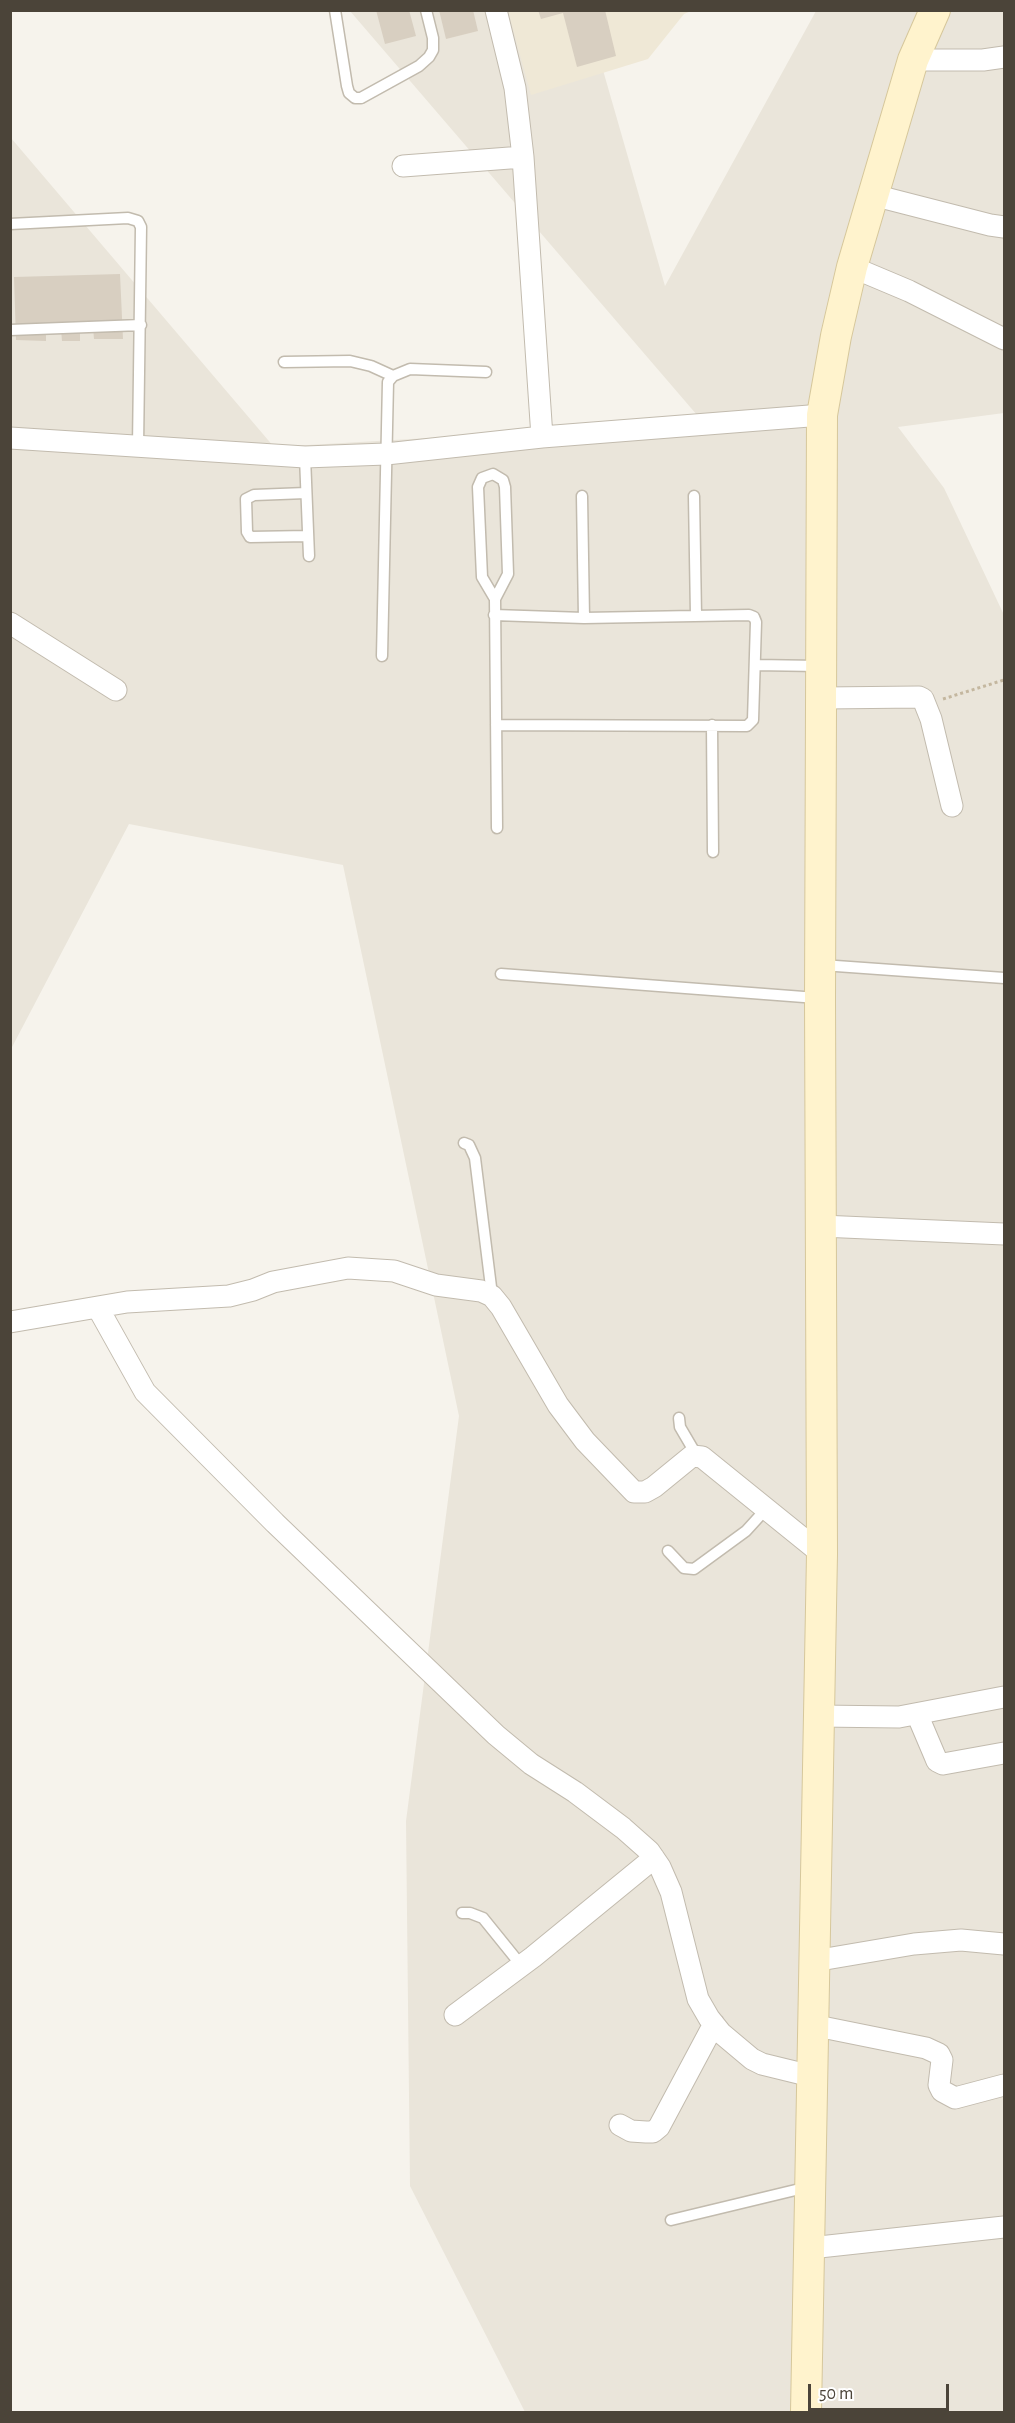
<!DOCTYPE html>
<html>
<head>
<meta charset="utf-8">
<style>
	body { margin:0 }
	#map { position:relative; width:1015px; height:2423px; overflow:hidden; background:#f6f3ec; font-family:"Alegreya Sans",sans-serif }
	canvas { display:block }
	.frame { position:absolute; inset:0; border:12px solid #4b4439; pointer-events:none }
	.scale { position:absolute; left:808px; top:2384px; width:141px; height:27px; box-sizing:border-box; border:3px solid #4b4439; border-top:0; padding-left:8px; font-size:18px; line-height:21px; white-space:nowrap; color:#4b4439; -webkit-text-stroke:4px #fff; paint-order:stroke }
</style>
</head>
<body>
<div id="map">
<canvas width="1015" height="2423"></canvas>
<div class="frame"></div>
<div class="scale">50 m</div>
</div>
<script>
const ctx = document.querySelector('canvas').getContext('2d');
ctx.lineJoin = 'round';
function fill(path, color) {
  ctx.fillStyle = color;
  ctx.fill(path, 'evenodd');
}
function toPath(rows) {
  const path = new Path2D();
  for (const r of rows) {
    path.moveTo(r[0], r[1]);
    for (let i = 2; i < r.length; i += 2) path.lineTo(r[i], r[i + 1]);
  }
  return path;
}
function trace(path, color, width, dash) {
  ctx.strokeStyle = color;
  ctx.lineWidth = width;
  ctx.lineCap = dash ? 'butt' : 'round';
  ctx.setLineDash(dash || []);
  ctx.stroke(path);
}
fill(toPath([
	[350,11,586,11,665,286,816,11,1004,11,1004,413,898,427,944,488,1004,615,1004,2412,525,2412,410,2186,406,1821,459,1416,343,865,129,824,11,1049,11,138,274,447,703,422]
]), '#eae5da');
fill(toPath([
	[508,11,691,11,684,14,648,59,531,95]
]), '#efe8d6');
fill(toPath([
	[376,10,409,10,416,36,385,44],
	[439,10,473,10,478,31,446,39],
	[538,10,605,10,616,56,577,67,563,13,541,19],
	[120,274,123,339,94,339,93,327,80,327,80,341,62,341,61,329,46,329,46,341,16,340,14,277]
]), '#d8cfc1');
const lane = toPath([
	[335,10,347,86,349,93,355,98,361,98,419,66,429,57,433,50,433,38,426,10],
	[10,224,128,218,138,221,141,227,138,446],
	[10,330,141,325],
	[284,362,350,361,371,366,393,376],
	[305,457,309,556],
	[306,493,254,495,246,499,247,532,250,537,308,536],
	[582,496,584,618],
	[694,496,696,616],
	[495,599,482,577,478,487,482,478,493,474,503,480,505,487,508,574,495,599,497,828],
	[494,615,584,618,749,615,754,617,756,622,753,720,747,726,496,725],
	[382,656,388,382,393,376,410,369,486,372],
	[755,665,819,666],
	[712,725,713,852],
	[822,965,1004,978],
	[501,974,817,998],
	[464,1143,469,1145,475,1158,492,1295],
	[679,1418,680,1427,697,1456],
	[668,1551,684,1568,694,1569,746,1531,766,1509],
	[462,1913,470,1913,483,1918,521,1965],
	[671,2220,808,2187]
]);
const street = toPath([
	[496,10,515,88,523,157,542,437],
	[913,60,983,60,1004,57],
	[403,166,523,157],
	[873,195,990,225,1004,227],
	[852,267,909,291,1004,339],
	[10,438,305,457,386,454,542,437,822,415],
	[10,623,116,690],
	[823,698,919,697,923,699,931,719,952,806],
	[821,1226,1004,1234],
	[98,1308,145,1392,275,1523,496,1735,531,1764,575,1792,623,1828,649,1851,660,1867,671,1892,698,1999,709,2018,721,2033,752,2059,762,2064,811,2076],
	[10,1322,127,1302,229,1296,253,1290,273,1282,348,1268,394,1271,436,1285,481,1291,492,1296,501,1307,558,1405,585,1441,634,1492,645,1492,654,1487,692,1456,702,1457,822,1554],
	[917,1714,934,1754,937,1761,943,1764,1004,1753],
	[819,1716,899,1717,1004,1697],
	[814,1961,914,1944,961,1940,1004,1944],
	[455,2015,533,1957,654,1858],
	[812,2025,926,2048,939,2054,942,2060,939,2085,942,2091,955,2098,1004,2085],
	[620,2125,631,2131,646,2132,653,2132,659,2127,714,2024],
	[810,2248,1004,2227]
]);
const secondary = toPath([
	[806,2412,822,1554,820,999,822,415,836,336,852,267,913,60,935,10]
]);
trace(lane, '#c2bbae', 13);
trace(street, '#c2bbae', 23);
trace(secondary, '#d6c79b', 32);
trace(toPath([
	[943,699,1004,680]
]), '#c4b79f', 3, [3, 3]);
trace(lane, '#fff', 10);
trace(street, '#fff', 21);
trace(secondary, '#fff3cd', 30);
</script>
</body>
</html>
